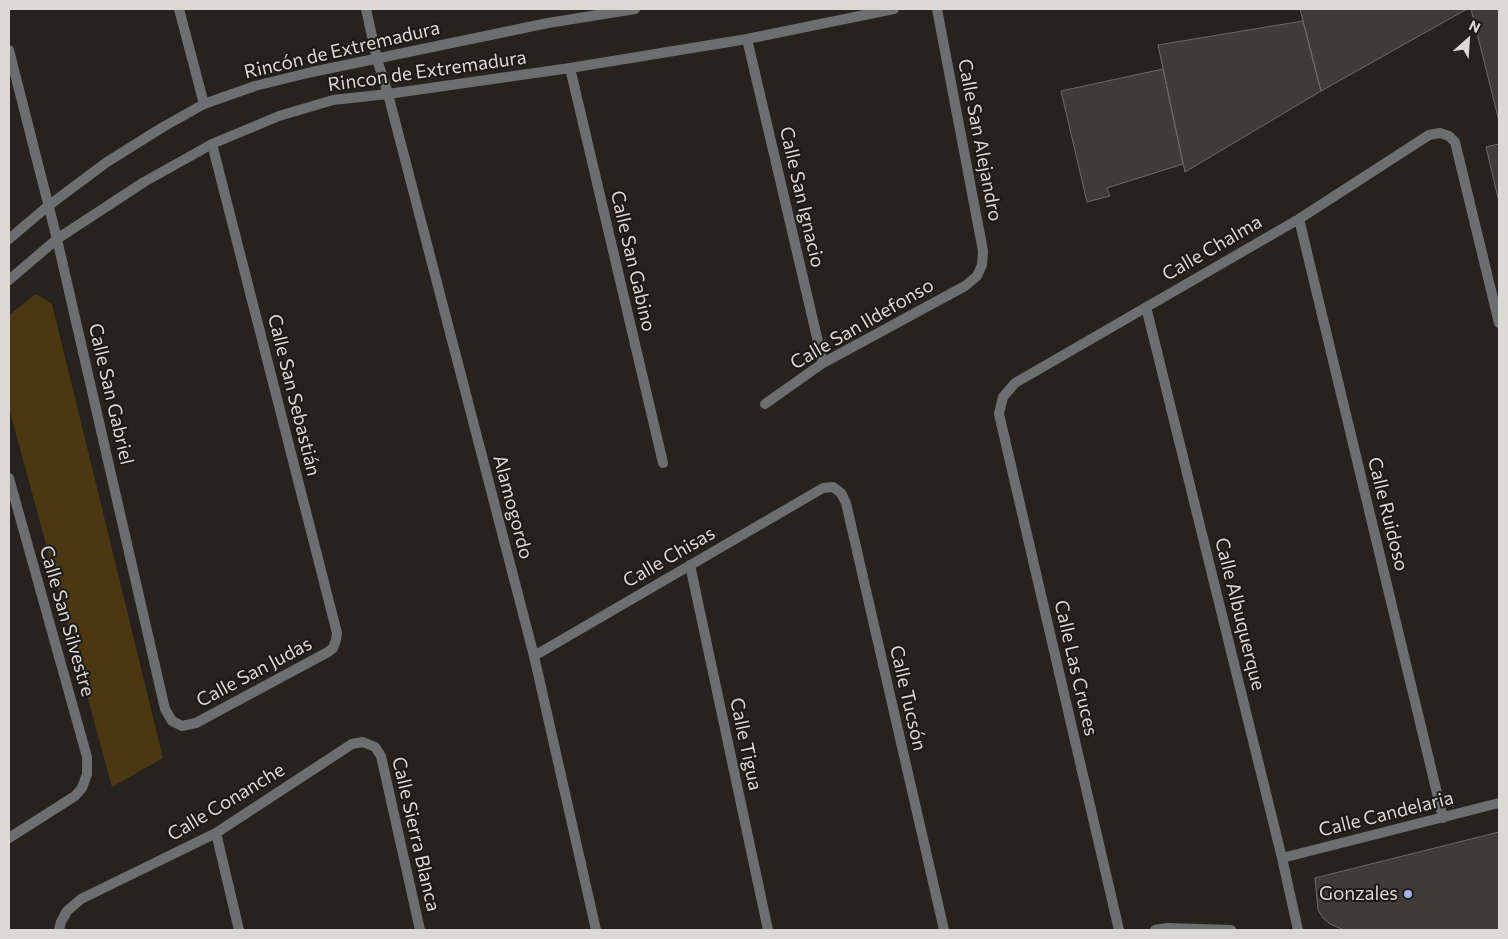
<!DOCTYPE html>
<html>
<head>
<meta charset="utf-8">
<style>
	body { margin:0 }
	#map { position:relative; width:1508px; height:939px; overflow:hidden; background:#26231f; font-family:Commissioner,sans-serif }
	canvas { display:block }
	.frame { position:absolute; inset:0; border:10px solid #dad9d6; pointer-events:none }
	.north { position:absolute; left:1443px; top:15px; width:50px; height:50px; -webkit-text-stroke:4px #1c1a16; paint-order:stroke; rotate:26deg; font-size:14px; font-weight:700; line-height:20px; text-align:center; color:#dad9d6 }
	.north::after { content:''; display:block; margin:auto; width:18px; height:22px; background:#dad9d6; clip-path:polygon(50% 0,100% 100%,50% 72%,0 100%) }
</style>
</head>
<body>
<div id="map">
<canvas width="1508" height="939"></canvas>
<div class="frame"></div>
<div class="north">N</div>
</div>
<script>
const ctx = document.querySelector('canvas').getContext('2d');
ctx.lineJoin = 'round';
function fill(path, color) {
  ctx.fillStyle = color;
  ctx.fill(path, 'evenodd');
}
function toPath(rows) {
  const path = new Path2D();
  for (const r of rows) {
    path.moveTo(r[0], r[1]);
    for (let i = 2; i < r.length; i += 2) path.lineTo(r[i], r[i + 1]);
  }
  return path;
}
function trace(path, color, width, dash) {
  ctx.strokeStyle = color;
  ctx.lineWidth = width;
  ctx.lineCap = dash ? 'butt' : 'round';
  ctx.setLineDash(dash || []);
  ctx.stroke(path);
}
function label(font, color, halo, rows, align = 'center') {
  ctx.font = font + ' Commissioner,sans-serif';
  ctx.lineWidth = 4;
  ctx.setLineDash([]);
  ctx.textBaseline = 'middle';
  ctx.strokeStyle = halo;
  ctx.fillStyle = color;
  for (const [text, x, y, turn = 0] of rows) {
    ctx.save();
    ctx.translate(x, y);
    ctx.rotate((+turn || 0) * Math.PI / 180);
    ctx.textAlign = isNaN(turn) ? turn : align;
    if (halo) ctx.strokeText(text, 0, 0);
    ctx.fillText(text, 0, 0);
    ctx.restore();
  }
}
fill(toPath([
	[36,294,52,304,163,758,112,787,9,408,9,315]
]), '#4b3812');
const building = toPath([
	[1300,9,1467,9,1321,91,1300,9],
	[1471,9,1499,9,1499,121,1471,9],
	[1303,21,1321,91,1185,172,1158,45,1303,21],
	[1163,69,1183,164,1107,188,1110,196,1087,202,1061,91,1163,69],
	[1499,144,1499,202,1486,147,1499,144],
	[1499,832,1499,930,1344,930,1330,924,1323,918,1318,910,1315,878,1499,832]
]);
fill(building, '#3e3c37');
trace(building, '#6e6b66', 1);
trace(toPath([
	[179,9,204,104],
	[747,39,823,363],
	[9,50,57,239,165,709,172,721,182,726,196,723,328,652,333,648,336,640,337,633,212,144],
	[570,68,663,463],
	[388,94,534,656,596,930],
	[1299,219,1443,818],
	[1146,307,1282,858,1298,930],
	[765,404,823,363,965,286,977,276,982,265,983,251,937,9],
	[9,478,87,757,87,774,82,788,75,796,9,838],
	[690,565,768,930],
	[534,656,823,488,833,487,841,493,846,503,944,930],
	[216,833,239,930],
	[1282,858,1499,803],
	[59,930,61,922,67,911,81,899,216,833,352,744,363,742,375,747,381,756,420,930],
	[1119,930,999,414,1003,397,1015,383,1299,219,1429,135,1440,133,1449,136,1455,142,1499,323],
	[1155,930,1167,928,1231,930]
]), '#6d6e70', 10);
trace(toPath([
	[366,9,377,59,388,94],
	[9,239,48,206,107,162,163,127,204,104,255,86,312,72,548,23,635,9],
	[9,280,57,239,144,182,212,144,279,116,333,100,388,94,570,68,747,39,894,9]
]), '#6d6e70', 10);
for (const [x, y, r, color] of [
	[1408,894,5,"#a9b0fc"]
]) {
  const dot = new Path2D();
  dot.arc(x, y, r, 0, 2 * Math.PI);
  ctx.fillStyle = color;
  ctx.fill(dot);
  trace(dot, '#1c1a16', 2);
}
label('19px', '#dad9d6', '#1c1a16', [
	["Rincón de Extremadura",342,50,-13],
	["Rincon de Extremadura",427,71,-8],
	["Calle San Alejandro",980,140,79],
	["Calle San Ignacio",802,197,77],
	["Calle Chalma",1212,248,-30],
	["Calle San Gabino",633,261,77],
	["Calle San Ildefonso",862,324,-30],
	["Calle San Gabriel",111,394,77],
	["Calle San Sebastián",294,395,76],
	["Alamogordo",513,507,75],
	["Calle Ruidoso",1388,514,76],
	["Calle Chisas",669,557,-30],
	["Calle Albuquerque",1240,614,76],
	["Calle San Silvestre",67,621,74],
	["Calle Las Cruces",1076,668,77],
	["Calle San Judas",254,672,-28],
	["Calle Tucsón",908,698,77],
	["Calle Tigua",746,744,78],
	["Calle Conanche",226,802,-31],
	["Calle Candelaria",1386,814,-14],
	["Calle Sierra Blanca",416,834,77]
]);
label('19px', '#dad9d6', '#1c1a16', [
	["Gonzales",1398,894]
], 'right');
</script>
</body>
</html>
